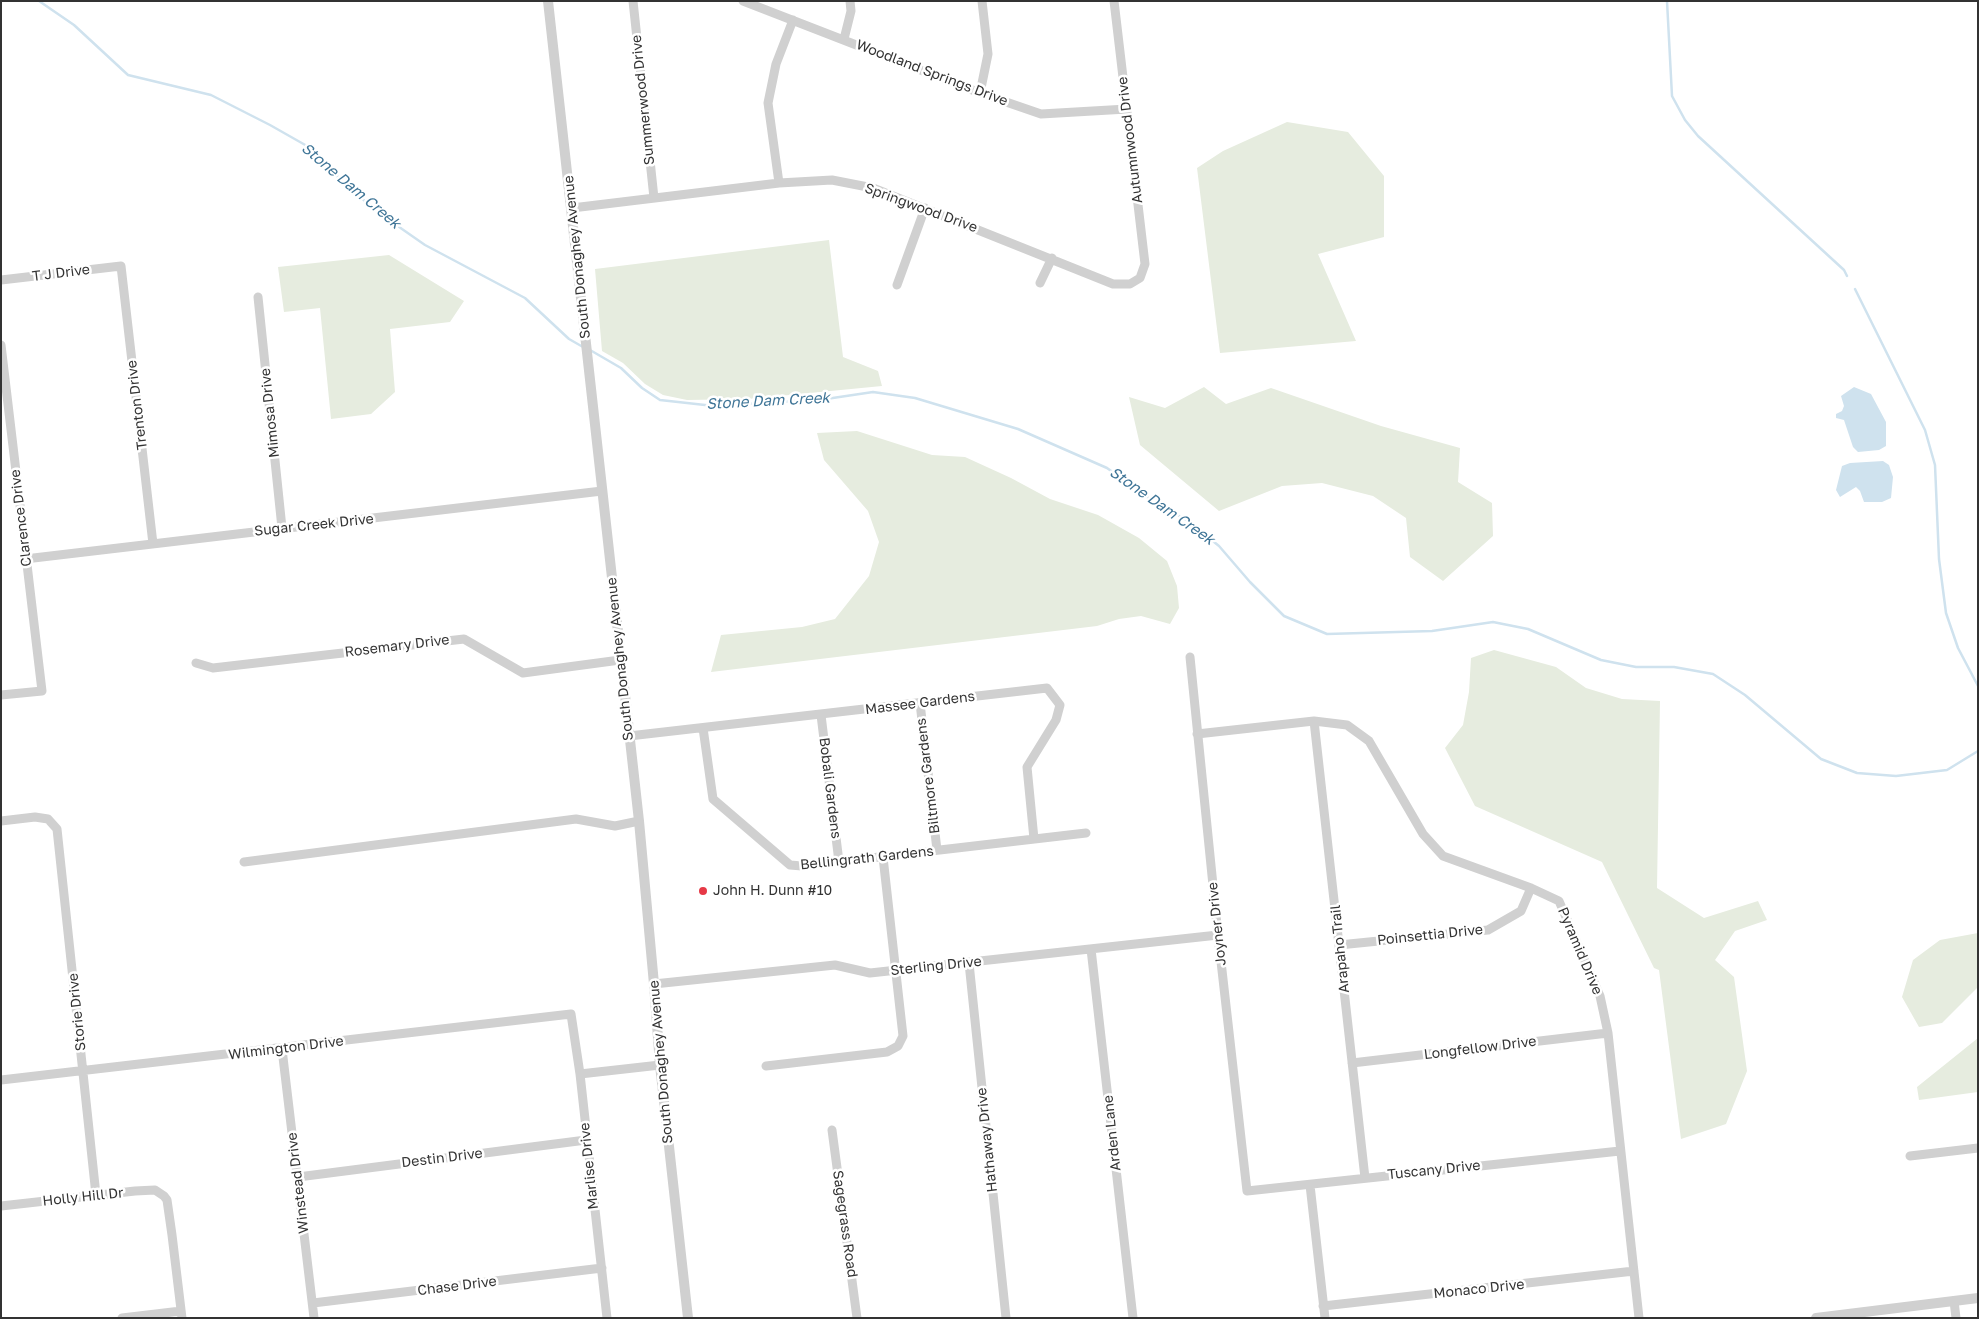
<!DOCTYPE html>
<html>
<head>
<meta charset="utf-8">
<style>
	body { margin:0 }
	#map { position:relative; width:1979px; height:1319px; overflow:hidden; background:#fff; font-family:"Golos Text",sans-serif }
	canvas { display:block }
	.frame { position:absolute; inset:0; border:2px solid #333; pointer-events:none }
</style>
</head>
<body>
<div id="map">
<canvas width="1979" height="1319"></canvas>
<div class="frame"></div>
</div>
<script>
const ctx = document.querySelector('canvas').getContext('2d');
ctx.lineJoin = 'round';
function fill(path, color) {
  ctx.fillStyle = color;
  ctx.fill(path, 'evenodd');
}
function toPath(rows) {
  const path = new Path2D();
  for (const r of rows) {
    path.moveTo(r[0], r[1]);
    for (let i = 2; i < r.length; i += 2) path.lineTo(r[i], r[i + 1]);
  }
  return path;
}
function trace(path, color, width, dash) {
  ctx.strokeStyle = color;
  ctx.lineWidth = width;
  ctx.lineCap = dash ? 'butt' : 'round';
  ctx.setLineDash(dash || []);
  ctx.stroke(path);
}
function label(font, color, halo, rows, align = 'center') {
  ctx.font = font + ' "Golos Text",sans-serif';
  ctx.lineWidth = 5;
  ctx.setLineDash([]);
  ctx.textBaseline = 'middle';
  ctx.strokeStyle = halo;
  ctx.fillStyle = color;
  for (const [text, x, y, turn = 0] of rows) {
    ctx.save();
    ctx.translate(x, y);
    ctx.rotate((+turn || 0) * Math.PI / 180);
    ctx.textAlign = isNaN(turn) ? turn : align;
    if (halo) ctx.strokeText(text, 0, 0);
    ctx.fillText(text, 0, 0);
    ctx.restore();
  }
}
fill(toPath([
	[1287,122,1348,132,1384,176,1384,237,1318,254,1356,341,1220,353,1197,168,1223,151],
	[829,240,843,357,878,371,882,386,748,399,687,400,663,395,645,384,623,363,602,351,595,269],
	[389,255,464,301,450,322,390,329,395,392,371,414,331,419,320,308,284,312,278,267],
	[1204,387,1226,404,1271,388,1381,426,1460,448,1458,482,1492,503,1493,536,1443,581,1410,557,1406,518,1373,496,1322,483,1282,486,1219,511,1140,445,1129,397,1165,408],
	[857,431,932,455,965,457,1011,478,1050,499,1098,515,1139,538,1167,561,1177,586,1179,608,1170,624,1141,616,1119,619,1097,626,711,672,721,635,802,627,835,619,869,576,879,542,868,511,824,460,817,433],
	[1494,650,1556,667,1586,688,1622,699,1660,701,1657,888,1704,918,1758,901,1767,920,1735,931,1715,960,1734,977,1747,1071,1726,1124,1681,1139,1659,970,1654,968,1602,862,1475,806,1445,748,1463,725,1469,692,1471,658],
	[1978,933,1978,987,1942,1023,1919,1027,1902,997,1913,960,1940,940],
	[1978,1038,1978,1092,1919,1100,1917,1087]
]), '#e6ecdf');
fill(toPath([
	[1854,387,1871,394,1886,422,1886,446,1879,450,1858,452,1853,447,1844,420,1836,418,1836,414,1842,411,1844,406,1841,396],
	[1883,461,1889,465,1893,477,1891,498,1882,502,1864,502,1860,491,1856,487,1840,497,1836,490,1842,466,1850,463]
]), '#cfe2ee');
trace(toPath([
	[39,1,74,25,128,75,211,95,270,125,307,146,353,192,402,229,425,245,525,298,569,339,583,347],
	[1667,1,1672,96,1685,120,1698,136,1844,270,1847,276],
	[1855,289,1925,430,1935,465,1939,559,1946,613,1958,648,1978,686],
	[590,350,621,368,642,388,660,400,714,406,826,399,873,392,915,398,1018,429,1107,468,1154,502,1188,521,1219,546,1250,582,1284,616,1327,634,1432,631,1493,622,1528,629,1601,660,1636,667,1674,667,1713,674,1745,695,1821,759,1857,773,1896,776,1947,770,1978,751]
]), '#cfe2ee', 2.5);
trace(toPath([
	[633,1,654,198],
	[743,1,980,93,1041,114,1127,109],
	[844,39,851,11,850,1],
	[980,93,988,54,982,1],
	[779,183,768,103,776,64,793,20],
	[572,208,779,183,832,180,873,188,1113,284,1130,284,1140,278,1145,264,1114,1],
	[1,280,121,266,153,544],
	[1040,283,1052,258],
	[897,285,925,208],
	[258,297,282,528],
	[1,345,42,691,1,695],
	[25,559,602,491],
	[1190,657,1218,935,1247,1191,1620,1151],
	[196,663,213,668,464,639,523,673,620,660],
	[920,703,937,850],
	[821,715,839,862],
	[1314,721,1365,1178],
	[703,728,713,799,790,865,802,866,1086,833],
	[1197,734,1314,721,1347,725,1369,741,1423,834,1443,856,1531,888,1559,901,1600,996,1608,1033,1639,1318],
	[629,736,1047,688,1060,705,1056,720,1027,767,1034,839],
	[1,821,35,817,48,819,57,829,96,1195],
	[244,862,576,819,615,826,639,821],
	[1339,945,1488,930,1521,911,1531,888],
	[1091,949,1133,1318],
	[969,963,1006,1318],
	[654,984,835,965,870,973,1218,935],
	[282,1049,314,1318],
	[1352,1063,1608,1033],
	[766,1066,887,1052,898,1046,903,1036,883,857],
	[580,1074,660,1065],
	[1,1080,571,1014,580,1074,607,1318],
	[832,1130,857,1318],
	[1910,1156,1978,1148],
	[298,1177,586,1140],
	[1310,1185,1325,1318],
	[1,1206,135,1191,155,1190,164,1196,167,1200,172,1235,182,1318],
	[1954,1301,1956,1318],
	[313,1303,602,1268],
	[1323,1306,1634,1271],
	[122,1318,181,1311]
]), '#d0d0d0', 9);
trace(toPath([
	[548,1,639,821,654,984,660,1065,688,1318],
	[1816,1318,1978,1298]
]), '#d0d0d0', 10);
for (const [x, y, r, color] of [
	[703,891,5,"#e63946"]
]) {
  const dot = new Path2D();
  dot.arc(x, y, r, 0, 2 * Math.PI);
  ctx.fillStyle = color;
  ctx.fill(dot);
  trace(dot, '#fff', 2);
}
label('14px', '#333', '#fff', [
	["Woodland Springs Drive",932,73,21],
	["Summerwood Drive",643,100,-96],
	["Autumnwood Drive",1130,140,-97],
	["Springwood Drive",921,208,20],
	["South Donaghey Avenue",577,257,-96],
	["T J Drive",61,273,-7],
	["Trenton Drive",137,405,-97],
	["Mimosa Drive",270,413,-96],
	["Clarence Drive",21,518,-97],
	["Sugar Creek Drive",314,525,-6],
	["Rosemary Drive",397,646,-7],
	["South Donaghey Avenue",620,659,-96],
	["Massee Gardens",920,703,-7],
	["Biltmore Gardens",928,776,-97],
	["Bobali Gardens",830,788,83],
	["Bellingrath Gardens",867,858,-6],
	["Joyner Drive",1217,924,-96],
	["Poinsettia Drive",1430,935,-6],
	["Arapaho Trail",1340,949,-96],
	["Pyramid Drive",1580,951,67],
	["Sterling Drive",936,966,-6],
	["Storie Drive",77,1012,-96],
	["Wilmington Drive",286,1048,-7],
	["Longfellow Drive",1480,1048,-7],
	["South Donaghey Avenue",661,1062,-95],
	["Arden Lane",1112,1133,-96],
	["Hathaway Drive",987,1140,-96],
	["Destin Drive",442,1158,-7],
	["Marlise Drive",589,1166,-96],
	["Tuscany Drive",1434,1170,-6],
	["Winstead Drive",298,1183,-97],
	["Holly Hill Dr",83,1197,-6],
	["Sagegrass Road",845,1224,82],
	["Chase Drive",457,1286,-7],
	["Monaco Drive",1479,1289,-6]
]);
label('14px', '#333', '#fff', [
	["John H. Dunn #10",713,891]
], 'left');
label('italic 15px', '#3f7597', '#fff', [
	["Stone Dam Creek",351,186,40],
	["Stone Dam Creek",768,401,-3],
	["Stone Dam Creek",1162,506,35]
]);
</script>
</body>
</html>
